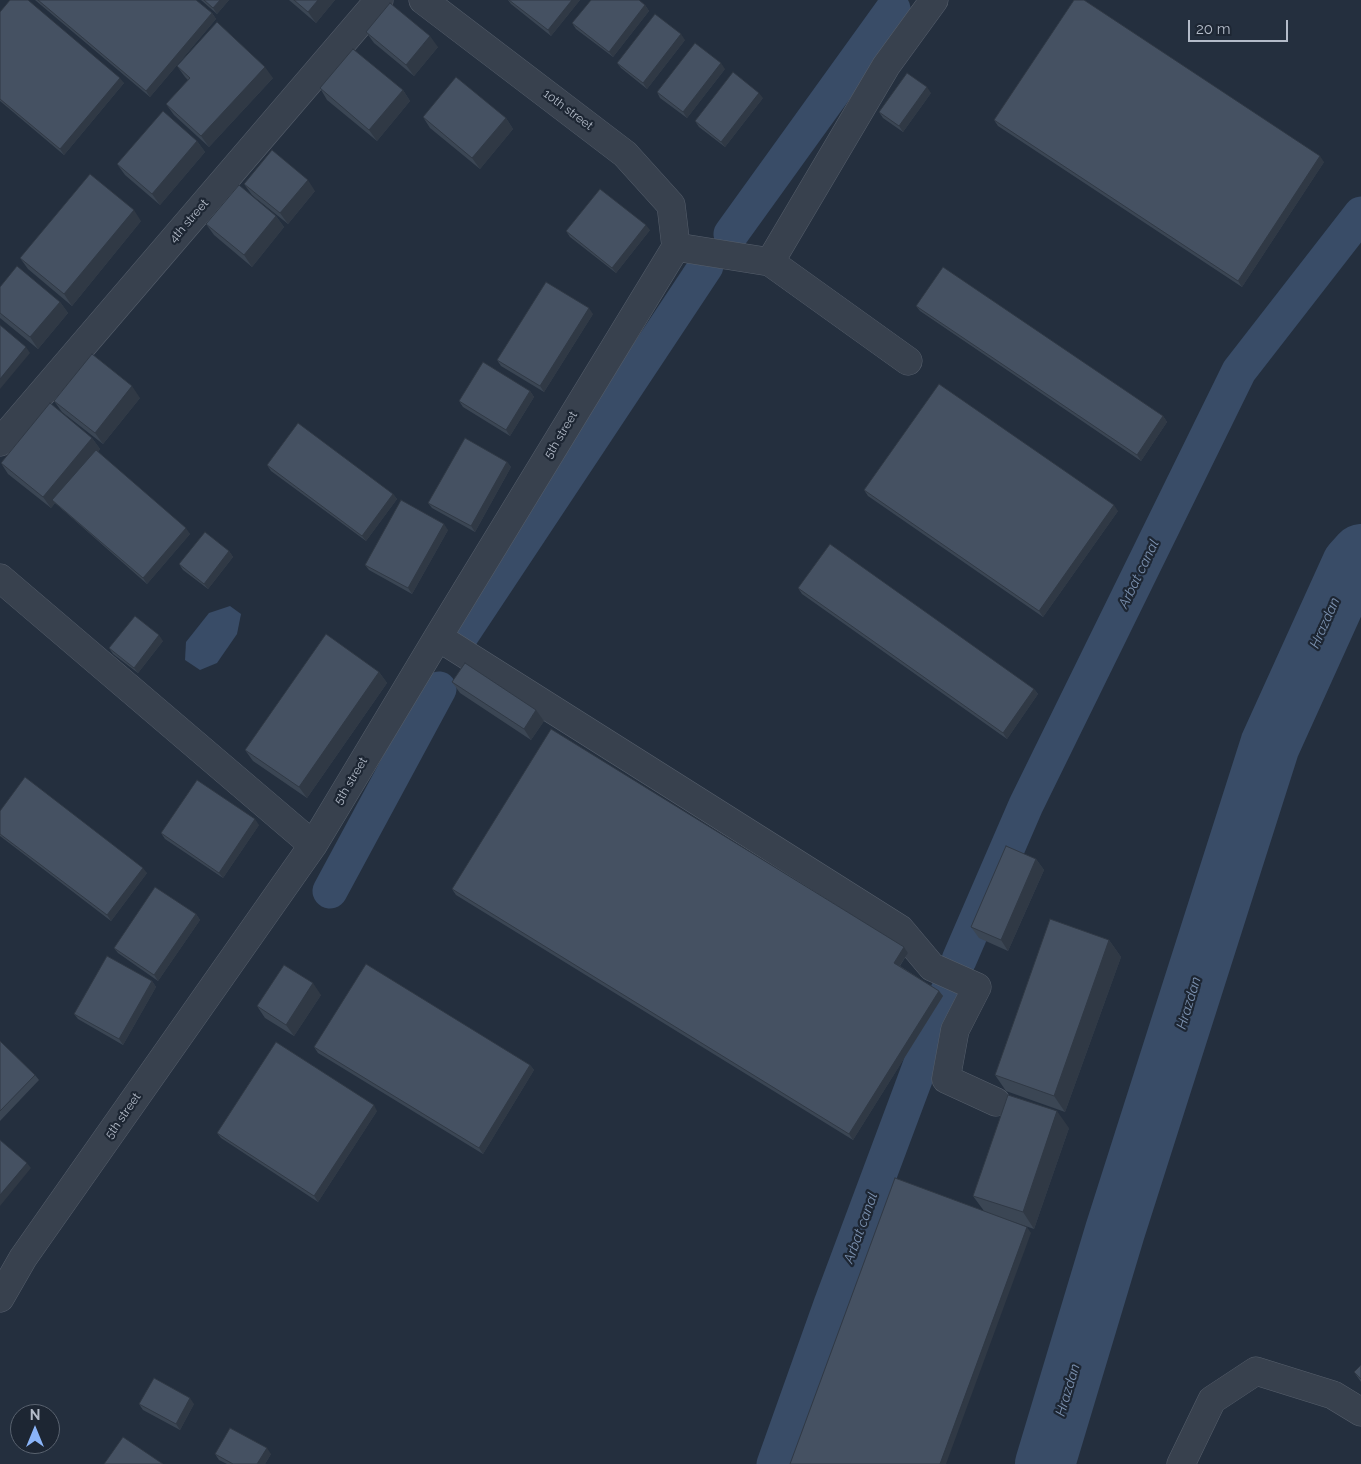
<!DOCTYPE html>
<html>
<head>
<meta charset="utf-8">
<style>
	body { margin:0 }
	#map { position:relative; width:1361px; height:1464px; overflow:hidden; background:#242f3e; font-family:Raleway,sans-serif }
	canvas { display:block }
	.north { position:absolute; left:10px; top:1404px; width:50px; height:50px; box-sizing:border-box; background:#1d2633; border:1px solid #59626f; border-radius:50%; rotate:0deg; font-size:14px; font-weight:700; line-height:20px; text-align:center; color:#b4bcc9 }
	.north::after { content:''; display:block; margin:auto; width:18px; height:22px; background:#8ab4f8; clip-path:polygon(50% 0,100% 100%,50% 72%,0 100%) }
	.scale { position:absolute; left:1188px; top:20px; width:100px; height:22px; box-sizing:border-box; border:2px solid #b4bcc9; border-top:0; padding-left:6px; font-size:15px; line-height:18px; white-space:nowrap; color:#b4bcc9; -webkit-text-stroke:4px #1d2633; paint-order:stroke }
</style>
</head>
<body>
<div id="map">
<canvas width="1361" height="1464"></canvas>
<div class="north">N</div>
<div class="scale">20 m</div>
</div>
<script>
const ctx = document.querySelector('canvas').getContext('2d');
ctx.lineJoin = 'round';
function fill(path, color) {
  ctx.fillStyle = color;
  ctx.fill(path, 'evenodd');
}
function toPath(rows) {
  const path = new Path2D();
  for (const r of rows) {
    path.moveTo(r[0], r[1]);
    for (let i = 2; i < r.length; i += 2) path.lineTo(r[i], r[i + 1]);
  }
  return path;
}
function trace(path, color, width, dash) {
  ctx.strokeStyle = color;
  ctx.lineWidth = width;
  ctx.lineCap = dash ? 'butt' : 'round';
  ctx.setLineDash(dash || []);
  ctx.stroke(path);
}
function label(font, color, halo, rows, align = 'center') {
  ctx.font = font + ' Raleway,sans-serif';
  ctx.lineWidth = 4.5;
  ctx.setLineDash([]);
  ctx.textBaseline = 'middle';
  ctx.strokeStyle = halo;
  ctx.fillStyle = color;
  for (const [text, x, y, turn = 0] of rows) {
    ctx.save();
    ctx.translate(x, y);
    ctx.rotate((+turn || 0) * Math.PI / 180);
    ctx.textAlign = isNaN(turn) ? turn : align;
    if (halo) ctx.strokeText(text, 0, 0);
    ctx.fillText(text, 0, 0);
    ctx.restore();
  }
}
fill(toPath([
	[230,606,241,614,237,634,217,663,200,670,185,660,186,642,209,613]
]), '#394c67');
trace(toPath([
	[731,234,893,9],
	[460,637,706,266],
	[330,891,439,689],
	[959,960,1026,805,1239,371,1361,214],
	[774,1464,831,1304,948,991]
]), '#394c67', 35);
trace(toPath([
	[1045,1464,1115,1231,1270,745,1352,564,1361,554]
]), '#394c67', 60);
const minor = toPath([
	[423,0,625,154,671,205,676,247],
	[676,247,770,262,908,361],
	[770,262,886,66,934,0],
	[0,442,379,0],
	[0,578,313,845],
	[438,637,900,929,932,967,977,987,955,1030,946,1079,996,1102],
	[0,1298,23,1258,313,845,438,637,676,247],
	[1181,1464,1212,1400,1256,1371,1333,1395,1361,1412]
]);
trace(minor, '#565f6c', 29);
trace(minor, '#38414e', 28);
fill(toPath([
	[35,0,196,0,212,13,216,19,150,97],
	[201,0,229,0,217,14],
	[289,0,335,0,316,23],
	[508,0,580,0,551,36,511,4],
	[645,5,649,11,613,57,576,29,572,23],
	[0,12,124,83,64,155,0,101],
	[366,32,438,47,414,76,374,43],
	[685,40,647,89,621,68,617,63],
	[177,66,273,78,209,147,174,115,166,104,188,80,185,77],
	[725,69,687,118,660,98,657,92],
	[320,88,403,90,410,101,377,141,327,100],
	[931,93,903,132,883,118,879,112],
	[763,98,725,147,699,127,695,121],
	[423,117,506,118,513,129,480,169,430,128],
	[994,120,1324,162,1242,287,998,126],
	[197,141,205,152,160,205,125,175,117,164],
	[244,184,315,191,288,224,252,195],
	[276,216,284,227,252,267,214,235,206,224],
	[141,221,72,306,28,269,20,258],
	[650,230,616,273,570,237,566,231],
	[0,287,60,302,68,313,38,349,0,318],
	[916,306,1163,416,1167,422,1141,461,920,311],
	[593,314,544,392,501,366,497,360],
	[530,391,534,397,510,436,463,407,459,401],
	[140,398,103,444,62,412,54,401],
	[92,438,100,449,98,452,190,534,147,584,55,503,51,508,8,474,1,463],
	[507,462,511,467,475,532,432,508,428,503],
	[267,465,393,494,397,499,366,541,271,471],
	[864,490,1118,511,1043,617,868,496],
	[448,530,412,594,369,570,365,565],
	[229,551,233,557,208,589,183,570,179,564],
	[798,588,1034,689,1038,694,1007,739,802,594],
	[163,641,138,673,113,654,109,648],
	[379,672,387,683,307,798,253,761,245,750],
	[452,682,544,721,531,740,460,693],
	[0,811,147,873,111,921,0,836],
	[259,825,223,878,165,839,161,833],
	[1036,859,1044,870,1008,951,979,938,971,927],
	[452,889,904,947,908,953,900,966,939,991,943,996,853,1140,456,895],
	[196,914,200,920,158,981,118,953,114,948],
	[1109,940,1121,957,1065,1112,1006,1091,995,1075],
	[152,981,156,987,123,1045,78,1019,74,1014],
	[321,995,294,1036,265,1018,257,1006],
	[0,1041,35,1075,39,1080,0,1121],
	[314,1047,530,1065,534,1070,483,1154,318,1053],
	[377,1111,318,1202,221,1138,217,1133],
	[1069,1128,1034,1229,1008,1220,1031,1233,984,1211,973,1196],
	[1361,1365,1361,1382,1354,1372],
	[139,1404,194,1404,180,1430,143,1410],
	[215,1454,271,1454,265,1464,227,1464,219,1460]
]), '#3b4654');
fill(toPath([
	[220,0,229,0,217,14,213,8],
	[318,0,335,0,316,23,308,12],
	[572,0,580,0,551,36,548,30],
	[645,5,649,11,613,57,609,52],
	[212,13,216,19,150,97,146,91],
	[681,34,685,40,647,89,643,83],
	[430,36,438,47,414,76,406,65],
	[721,63,725,69,687,118,683,112],
	[265,67,273,78,209,147,201,136],
	[120,78,124,83,64,155,60,149],
	[927,87,931,93,903,132,899,126],
	[403,90,410,101,377,141,369,130],
	[759,93,763,98,725,147,721,142],
	[506,118,513,129,480,169,472,158],
	[197,141,205,152,160,205,152,194],
	[1320,156,1324,162,1242,287,1238,281],
	[308,180,315,191,288,224,280,213],
	[134,210,141,221,72,306,64,294],
	[276,216,284,227,252,267,244,255],
	[646,225,650,230,616,273,612,268],
	[60,302,68,313,38,349,30,337],
	[589,308,593,314,544,392,540,386],
	[26,347,30,353,0,389,0,379],
	[132,386,140,398,103,444,95,433],
	[530,391,534,397,510,436,506,430],
	[1163,416,1167,422,1141,461,1137,455],
	[92,438,100,449,56,503,52,500,55,503,51,508,43,497],
	[507,462,511,467,475,532,471,526],
	[393,494,397,499,366,541,362,536],
	[1114,505,1118,511,1043,617,1039,611],
	[444,524,448,530,412,594,408,588],
	[186,528,190,534,147,584,143,578],
	[229,551,233,557,208,589,204,584],
	[159,635,163,641,138,673,134,668],
	[379,672,387,683,307,798,299,787],
	[1034,689,1038,694,1007,739,1003,733],
	[536,710,544,721,531,740,524,729],
	[255,819,259,825,223,878,219,873],
	[1036,859,1044,870,1008,951,1001,940],
	[143,868,147,873,111,921,107,915],
	[196,914,200,920,158,981,154,975],
	[1109,940,1121,957,1065,1112,1054,1096],
	[904,947,908,953,898,968,894,963],
	[152,981,156,987,123,1045,119,1039],
	[313,983,321,995,294,1036,286,1025],
	[939,991,943,996,853,1140,849,1134],
	[530,1065,534,1070,483,1154,479,1148],
	[374,1105,377,1111,318,1202,314,1196],
	[1057,1111,1069,1128,1034,1229,1023,1212],
	[27,1163,31,1168,0,1206,0,1195],
	[1027,1227,1031,1233,946,1464,940,1464],
	[190,1398,194,1404,180,1430,176,1424],
	[267,1448,271,1454,265,1464,257,1464]
]), '#303945');
const building = toPath([
	[10,0,28,0,120,78,60,149,0,99,0,12,10,0],
	[38,0,196,0,212,13,146,91,38,0],
	[204,0,220,0,213,8,204,0],
	[294,0,318,0,308,12,294,0],
	[509,0,572,0,548,30,509,0],
	[591,0,639,0,645,5,609,52,572,23,591,0],
	[1074,0,1084,0,1320,156,1238,281,994,120,1074,0],
	[390,3,430,36,406,65,366,32,390,3],
	[655,14,681,34,643,83,617,63,655,14],
	[217,22,265,67,201,136,166,104,190,78,177,66,217,22],
	[695,43,721,63,683,112,657,92,695,43],
	[353,49,403,90,369,130,320,88,353,49],
	[733,72,759,93,721,142,695,121,733,72],
	[907,73,927,87,899,126,879,112,907,73],
	[456,77,506,118,472,158,423,117,456,77],
	[163,111,197,141,152,194,117,164,163,111],
	[272,150,308,180,280,213,244,184,272,150],
	[90,174,134,210,64,294,20,258,90,174],
	[239,185,276,216,244,255,206,224,239,185],
	[600,189,646,225,612,268,566,231,600,189],
	[17,266,60,302,30,337,0,313,0,287,17,266],
	[943,267,1163,416,1137,455,916,306,943,267],
	[546,282,589,308,540,386,497,360,546,282],
	[0,325,26,347,0,379,0,325],
	[92,354,132,386,95,433,54,401,92,354],
	[483,362,530,391,506,430,459,401,483,362],
	[939,384,1114,505,1039,611,864,490,939,384],
	[50,403,92,438,43,497,1,463,50,403],
	[298,423,393,494,362,536,267,465,298,423],
	[465,438,507,462,471,526,428,503,465,438],
	[96,450,186,528,143,578,52,500,96,450],
	[401,500,444,524,408,588,365,565,401,500],
	[205,532,229,551,204,584,179,564,205,532],
	[830,544,1034,689,1003,733,798,588,830,544],
	[135,616,159,635,134,668,109,648,135,616],
	[326,634,379,672,299,787,245,750,326,634],
	[465,663,536,710,524,729,452,682,465,663],
	[551,729,904,947,894,963,939,991,849,1134,452,889,551,729],
	[25,777,143,868,107,915,0,834,0,811,25,777],
	[197,780,255,819,219,873,161,833,197,780],
	[1006,846,1036,859,1001,940,971,927,1006,846],
	[155,887,196,914,154,975,114,948,155,887],
	[1050,919,1109,940,1054,1096,995,1075,1050,919],
	[107,956,152,981,119,1039,74,1014,107,956],
	[366,964,530,1065,479,1148,314,1047,366,964],
	[284,965,313,983,286,1025,257,1006,284,965],
	[0,1041,35,1075,0,1111,0,1041],
	[276,1042,374,1105,314,1196,217,1133,276,1042],
	[1008,1095,1057,1111,1023,1212,973,1196,1008,1095],
	[0,1140,27,1163,0,1195,0,1140],
	[895,1178,1027,1227,940,1464,790,1464,895,1178],
	[1361,1365,1361,1379,1354,1372,1361,1365],
	[154,1378,190,1398,176,1424,139,1404,154,1378],
	[230,1428,267,1448,257,1464,233,1464,215,1454,230,1428],
	[123,1437,163,1464,104,1464,123,1437]
]);
fill(building, '#455162');
trace(building, '#303945', 1);
label('12px', '#b4bcc9', '#1d2633', [
	["10th street",568,110,37],
	["4th street",189,221,-49],
	["5th street",561,435,-59],
	["5th street",351,781,-59],
	["5th street",123,1116,-55]
]);
label('italic 14px', '#7c92b1', '#1d2633', [
	["Arbat canal",1139,574,-64],
	["Hrazdan",1325,623,-66],
	["Hrazdan",1189,1003,-73],
	["Arbat canal",861,1228,-70],
	["Hrazdan",1068,1390,-73]
]);
</script>
</body>
</html>
